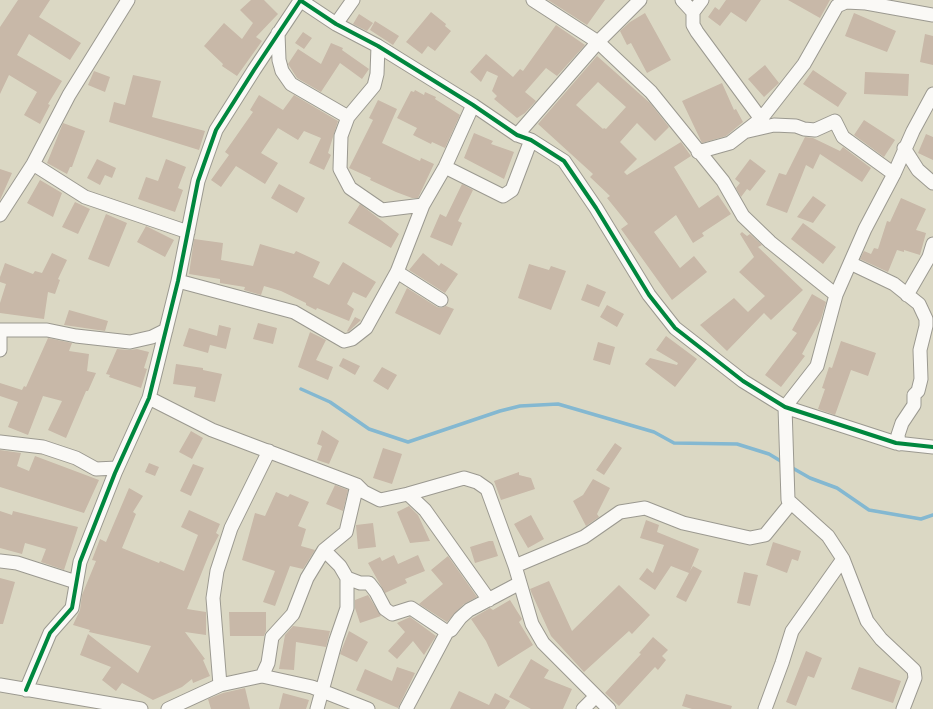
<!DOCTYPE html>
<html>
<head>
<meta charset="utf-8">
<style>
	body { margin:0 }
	canvas { display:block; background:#dbd8c4 }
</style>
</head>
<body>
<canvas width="933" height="709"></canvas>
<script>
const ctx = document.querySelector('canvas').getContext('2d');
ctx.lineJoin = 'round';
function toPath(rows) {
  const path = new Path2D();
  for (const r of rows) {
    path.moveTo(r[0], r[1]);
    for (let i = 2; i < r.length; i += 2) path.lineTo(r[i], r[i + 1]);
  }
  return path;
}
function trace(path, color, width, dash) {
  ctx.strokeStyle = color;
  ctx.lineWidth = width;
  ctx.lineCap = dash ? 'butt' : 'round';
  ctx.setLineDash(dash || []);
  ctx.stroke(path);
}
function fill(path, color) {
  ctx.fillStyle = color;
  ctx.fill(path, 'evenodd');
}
trace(toPath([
	[301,389,330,402,369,429,408,442,500,411,520,406,558,404,654,432,674,443,737,444,769,454,784,463],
	[789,466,810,478,837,488,869,510,921,519,933,515]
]), '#84b8d1', 3.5);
fill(toPath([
	[18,0,50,0,39,17,81,43,70,60,29,34,17,55,62,81,48,104,50,105,40,124,24,115,37,92,9,75,0,94,0,27],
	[251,0,264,0,278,14,256,37,262,41,237,76,222,66,223,64,204,46,224,23,242,39,253,23,240,10],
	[548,0,605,0,587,25],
	[726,0,761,0,746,22,731,12,720,26,708,17,715,7,719,10],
	[788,0,830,0,820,18],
	[431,12,446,24,445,26,451,31,435,51,428,46,422,54,406,42],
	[645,13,671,60,647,73,631,43,627,45,620,31,630,22],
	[854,13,896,31,887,52,845,36],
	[359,14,373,23,367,31,353,24],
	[375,21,399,36,393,45,370,30],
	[556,25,585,45,557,76,546,68,525,92,536,101,525,113,517,118,494,99,497,96,492,91,498,76,487,71,481,82,470,72,486,54,513,77,520,69,523,71],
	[303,32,312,38,304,49,295,43],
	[925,34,933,36,933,65,920,62],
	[331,43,343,48,342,50,369,69,362,79,340,63,321,92,297,78,288,64,298,49,321,64],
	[597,56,650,103,669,127,655,141,637,123,620,142,637,159,624,172,627,175,681,142,691,156,674,167,699,208,718,195,731,214,702,233,704,236,693,243,676,215,654,232,680,268,694,256,707,272,672,300,621,229,628,224,607,198,610,196,590,177,593,174,538,124],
	[598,82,626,107,606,129,604,128,603,129,576,105],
	[765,65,779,83,764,97,748,79],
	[813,70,847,93,838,107,803,84],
	[94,71,110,77,105,92,88,85],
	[865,72,909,74,908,96,864,94],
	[133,75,161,81,152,117,205,131,199,150,109,122,114,102,125,105],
	[722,83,734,110,736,109,743,122,726,136,702,143,682,101],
	[415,90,424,95,425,92,436,97,435,99,460,115,445,148,432,142,431,144,413,135,417,128,397,118,411,91,414,92],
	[259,95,283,110,294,95,338,121,328,153,331,155,324,170,309,163,321,138,304,131,298,140,278,128,261,153,278,163,265,184,236,166,221,187,211,180,229,155,225,152,253,112,250,110],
	[378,100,397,109,382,143,420,161,421,158,434,164,418,198,412,198,396,192,370,180,371,178,349,168,373,120,369,118],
	[864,120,895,140,884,157,854,135],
	[63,123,85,131,72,167,70,167,67,174,47,163],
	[474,133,493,141,491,144,514,152,504,179,464,158],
	[926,134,933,137,933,160,918,153],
	[805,137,813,138,840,151,843,147,871,168,862,182,820,154,813,169,806,165,787,213,766,205,779,173,786,175],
	[97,159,116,168,112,178,105,175,100,185,87,178],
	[166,159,186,167,178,188,183,190,175,212,138,199,146,177,158,181],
	[750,159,766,171,750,191,747,189,741,197,736,188,740,183,735,179],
	[0,169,12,173,0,200],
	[40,180,62,193,53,217,27,203],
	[279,184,305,198,297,213,271,198],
	[462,184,473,190,458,221,462,223,452,246,430,237,440,214,446,217],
	[813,196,826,205,813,223,797,217],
	[901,198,926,209,916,230,926,233,920,255,904,250,904,252,897,250,888,272,860,259,864,251,871,254,874,248,878,249,887,221,890,222],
	[75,202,90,209,78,234,62,227],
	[360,204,399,234,391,248,348,223],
	[106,214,127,223,109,267,88,259],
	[803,223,836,247,823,264,791,239],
	[146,226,174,240,165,257,137,242],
	[742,232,747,236,750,234,762,245,758,247,803,290,771,320,764,313,727,351,700,325,734,298,748,312,765,296,739,272,754,257,740,234],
	[194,239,223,243,221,260,253,266,260,244,294,254,296,251,320,262,313,277,329,285,343,262,376,282,366,298,353,292,347,304,354,309,349,321,317,308,316,310,306,305,306,303,281,291,264,286,261,295,244,290,245,287,220,283,220,279,189,274],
	[52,253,67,260,58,279,60,280,55,294,48,292,44,319,0,313,0,303,6,284,0,282,0,277,5,263,33,274,35,271,42,273],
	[423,253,439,266,441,263,458,274,445,293,409,270],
	[529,264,549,270,551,266,566,271,551,310,518,298],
	[587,284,606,292,599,307,581,300],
	[407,288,437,307,441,308,446,306,454,309,440,335,395,313],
	[812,294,826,302,821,319,802,354,805,356,781,387,765,375,797,333,792,330],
	[607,305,624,314,617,327,600,317],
	[69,310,108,321,105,331,64,325],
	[355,317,361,320,348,332,347,331],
	[258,323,277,328,273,344,253,339],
	[219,325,231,328,226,349,210,345,208,353,183,346,189,328,217,336],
	[310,332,326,340,316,360,333,367,328,380,298,367],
	[666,336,697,359,675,387,645,364,650,358,677,365,678,363,656,350],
	[48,338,72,343,69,351,89,354,87,371,96,373,88,391,86,391,66,438,48,430,62,401,43,396,28,435,8,427,18,402,0,396,0,383,22,390,24,386,26,387],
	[841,341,876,353,868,376,851,370,835,415,818,409,825,389,822,388,829,367,832,368],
	[598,342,615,347,610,365,593,360],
	[117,349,129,350,137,349,149,352,144,368,147,369,141,388,109,377,110,375,106,374],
	[343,358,360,366,355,375,339,366],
	[176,364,203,368,203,370,222,374,215,402,194,397,196,387,173,384],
	[382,367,397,375,388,390,373,381],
	[322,430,339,441,329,464,317,460,322,446,317,444],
	[191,431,203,438,192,459,179,452],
	[615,443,622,448,604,475,596,470],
	[383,448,402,454,392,484,373,478],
	[0,450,21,453,17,466,29,471,35,456,99,480,84,513,0,487],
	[149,463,159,467,155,476,145,472],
	[193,464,204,468,191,496,180,491],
	[519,472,519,475,531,478,535,489,501,500,494,481],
	[593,479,610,488,597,514,599,517,586,526,573,501,583,495],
	[335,485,348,490,343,511,326,504],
	[129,488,143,496,133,512,136,514,122,548,159,563,160,561,184,571,198,535,181,527,189,510,220,524,216,533,219,535,210,552,187,609,206,612,206,635,185,632,205,659,203,660,210,676,193,683,192,679,182,687,153,700,122,683,116,691,102,680,111,667,80,655,88,634,138,673,151,646,89,632,90,630,73,625,80,610,82,595,96,561,92,560,100,539,106,542],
	[276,492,288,497,290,494,309,502,298,526,306,529,301,546,315,550,303,569,290,566,275,606,263,602,275,571,242,560,255,513,265,516],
	[409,506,418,515,430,541,410,543,397,512],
	[0,511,12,515,13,511,78,527,64,570,41,562,46,549,25,543,22,554,0,548],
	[531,515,544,539,528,548,514,524],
	[646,520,659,525,657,532,699,549,690,571,693,566,702,571,686,602,676,597,689,573,671,566,655,590,639,579,647,568,653,573,664,545,640,538],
	[373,523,376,547,358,549,356,525],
	[489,541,493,541,498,556,475,563,470,547],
	[773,542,801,551,798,561,792,559,787,573,766,565],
	[394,555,398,564,418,555,425,571,405,579,407,583,385,593,368,563,380,557,382,561],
	[448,556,477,597,464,604,447,622,419,604,443,584,431,570],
	[744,572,758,575,750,606,737,603],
	[0,578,15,582,3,624,0,624],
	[549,581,572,631,619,585,650,615,632,634,629,631,584,672,551,636,532,594,530,589],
	[368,595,381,616,360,623,355,608,355,600],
	[510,600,522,619,519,622,533,645,498,667,486,641,471,619,490,608,493,610],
	[229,612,266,612,266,631,264,636,230,636],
	[410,617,436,636,424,655,413,641,397,659,388,651,405,632,397,623],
	[293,626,330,631,326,647,296,642,294,670,279,669,285,635],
	[349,631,368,642,357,662,340,654],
	[653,637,668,650,662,656,666,660,658,670,655,667,619,706,605,693,641,654,639,653],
	[806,651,822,658,814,678,808,676,796,706,786,702],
	[531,659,549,670,544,678,572,689,563,709,531,709,509,697],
	[397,667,415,673,398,708,356,690,365,669,392,681],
	[859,667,901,681,893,703,851,689],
	[245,688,250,709,211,709,208,699,223,693],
	[459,691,489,705,495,693,510,701,505,709,450,709],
	[283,693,309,700,306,709,279,709],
	[686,694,732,706,731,709,692,709,682,706]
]), '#c8b8a8');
const minor = toPath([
	[300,0,336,24,378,46,473,105,517,135,531,140,564,161,596,208,649,295,675,328,743,381,785,407,896,443,933,447],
	[533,0,598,42,651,92,723,181,743,216,770,242,836,295],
	[682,0,693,12],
	[702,0,693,12,693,25,697,32,761,119],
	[336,24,353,0],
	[278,33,279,60,282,71,291,84,348,117],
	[378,46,377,74,374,86,348,117,341,136,340,169,350,188,382,210,423,205],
	[748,131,774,125,796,126,804,129,815,130,835,121,843,137,894,174],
	[517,135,598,42,640,0],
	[904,148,918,170,933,183],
	[698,152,730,143,761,119,804,64,837,6,846,2,866,3,933,15],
	[33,164,85,197,188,232],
	[445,167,503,196,512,190,531,140],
	[0,215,33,164,69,95,128,0],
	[850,263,894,284,919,304,926,319,926,326,920,350,921,379,918,391,914,395,914,405,902,423,898,435,899,444],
	[397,272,441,300],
	[178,281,294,312,344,341,352,339,366,328,397,272,423,205,445,167,473,105],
	[907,295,929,257,933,244],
	[0,330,47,330,76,336,130,342,152,337,166,330],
	[0,334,0,350],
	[149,398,212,430,357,485,364,492,380,500,408,494,464,478,477,482,487,489,515,566,532,624,543,643,609,709],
	[0,442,43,447,76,458,96,469,117,468],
	[408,494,425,510,489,600],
	[0,561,17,563,76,582],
	[515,566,584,537,620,512,645,508,683,523,750,538,765,535,791,503],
	[347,578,360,583,369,583,376,592,385,609,392,614,411,608,447,632],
	[262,676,268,663,272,637,293,614,307,578,324,550,346,532,357,485],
	[0,685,141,709],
	[220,685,213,598,217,571,231,528,269,451],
	[26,690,50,633,72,608,80,562,115,473,149,398,178,281,198,181,216,130,254,70,300,1],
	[168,709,220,685,262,676,312,687,368,709],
	[317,709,336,640,347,608,347,578,340,566,324,550],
	[406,709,447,632,451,630,460,618,469,610,520,583],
	[583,709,596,696],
	[765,709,782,663,792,631,843,559],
	[903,709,915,678,914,670,881,639,867,621,843,559,828,536,788,500,785,407,817,366,836,295,865,229,894,174,913,131,933,94]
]);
trace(minor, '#9b9990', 15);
trace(minor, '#faf9f6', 13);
trace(toPath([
	[300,0,336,24,378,46,473,105,517,135,531,140,564,161,596,208,649,295,675,328,743,381,785,407,896,443,933,447],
	[26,690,50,633,72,608,80,562,115,473,149,398,178,281,198,181,216,130,254,70,300,1]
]), '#00873e', 4);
</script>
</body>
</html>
